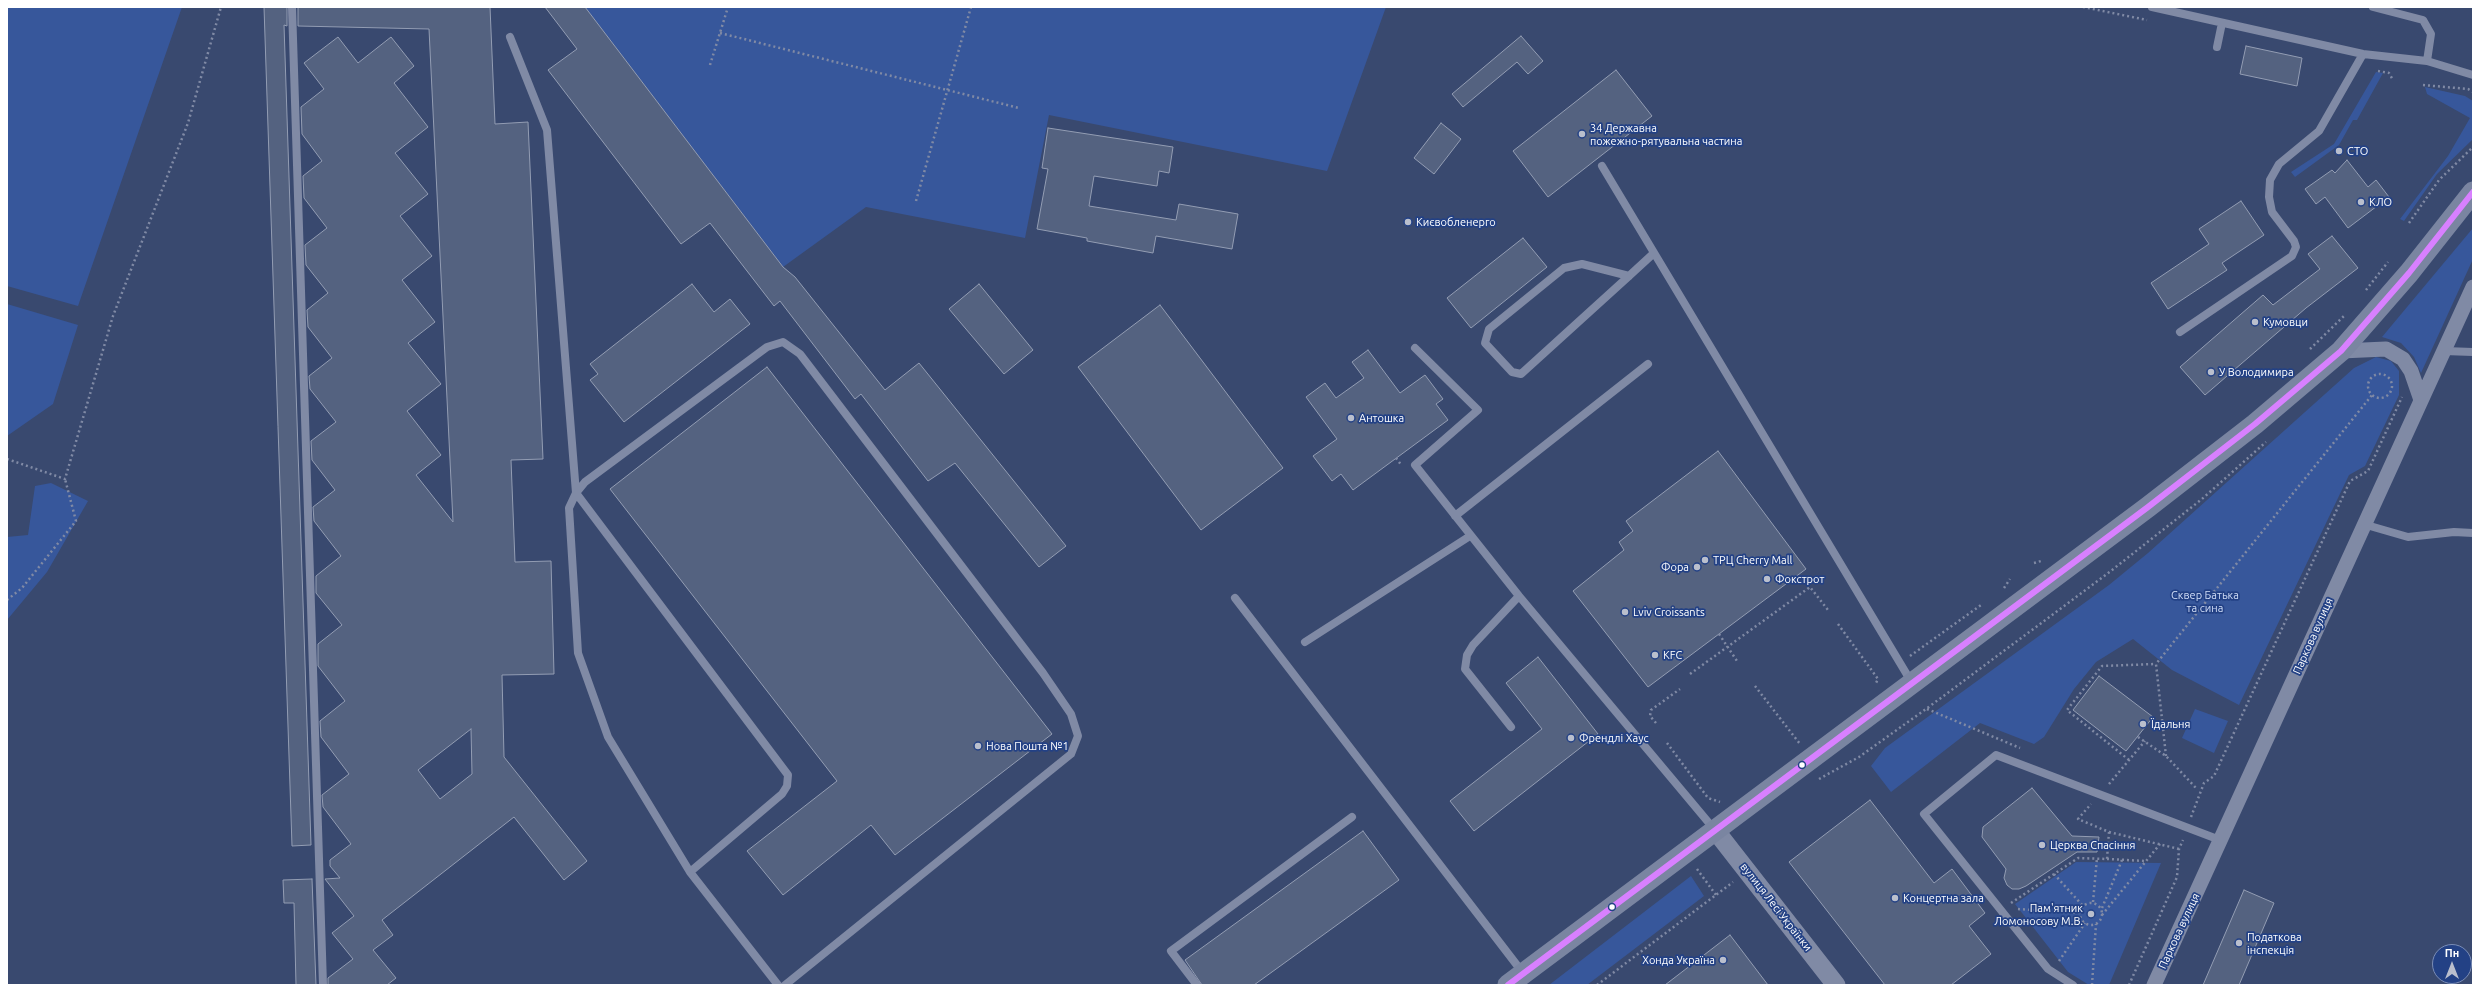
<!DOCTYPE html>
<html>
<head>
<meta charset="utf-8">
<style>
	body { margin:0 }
	#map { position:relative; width:2480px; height:992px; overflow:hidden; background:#39496f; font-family:Ubuntu,sans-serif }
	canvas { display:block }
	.frame { position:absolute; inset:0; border:8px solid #fff; pointer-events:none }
	.north { position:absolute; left:2432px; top:944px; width:40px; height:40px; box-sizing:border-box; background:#234185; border:1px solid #7b8db6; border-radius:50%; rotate:0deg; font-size:11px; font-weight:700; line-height:16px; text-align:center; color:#fff }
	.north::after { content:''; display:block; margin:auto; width:14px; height:18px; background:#babfcd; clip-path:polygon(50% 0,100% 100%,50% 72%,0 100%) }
</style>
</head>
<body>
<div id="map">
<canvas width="2480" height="992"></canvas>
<div class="frame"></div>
<div class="north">Пн</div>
</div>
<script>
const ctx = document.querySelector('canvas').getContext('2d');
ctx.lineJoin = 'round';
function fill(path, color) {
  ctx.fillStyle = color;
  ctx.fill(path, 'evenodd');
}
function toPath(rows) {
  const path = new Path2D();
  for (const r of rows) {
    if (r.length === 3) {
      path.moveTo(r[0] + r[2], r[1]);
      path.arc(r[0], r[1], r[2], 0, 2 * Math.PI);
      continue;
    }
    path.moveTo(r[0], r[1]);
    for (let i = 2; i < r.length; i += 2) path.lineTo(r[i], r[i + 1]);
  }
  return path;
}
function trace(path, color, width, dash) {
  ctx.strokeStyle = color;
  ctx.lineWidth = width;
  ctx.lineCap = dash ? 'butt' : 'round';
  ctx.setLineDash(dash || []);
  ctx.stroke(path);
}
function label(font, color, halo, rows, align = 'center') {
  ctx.font = font + ' Ubuntu,sans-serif';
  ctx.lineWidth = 3.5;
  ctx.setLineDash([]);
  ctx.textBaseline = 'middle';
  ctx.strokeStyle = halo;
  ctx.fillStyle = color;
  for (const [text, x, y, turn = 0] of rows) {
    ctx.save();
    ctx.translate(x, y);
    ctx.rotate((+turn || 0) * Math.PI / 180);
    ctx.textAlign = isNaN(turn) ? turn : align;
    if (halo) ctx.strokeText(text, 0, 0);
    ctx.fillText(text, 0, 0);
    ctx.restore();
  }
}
fill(toPath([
	[7,7,182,7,78,306,7,286],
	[585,7,1386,7,1327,171,1049,115,1025,238,866,207,783,267],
	[2376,72,2383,73,2357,120,2353,120,2339,145,2295,177,2291,172,2334,144],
	[2425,87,2465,96,2473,101,2473,139,2437,174,2404,221,2400,219,2448,156,2470,118,2427,94],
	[2473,228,2473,259,2421,373,2414,357,2401,343,2382,337],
	[7,304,78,325,53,404,7,436],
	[2376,357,2391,361,2399,371,2399,395,2365,466,2349,475,2239,705,2172,670,2133,639,2096,662,2074,689,2044,737,2034,744,1980,723,1891,792,1871,766,1885,748,2109,585,2148,553,2354,368],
	[51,483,88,501,47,572,7,620,7,537,28,535,35,486],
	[2195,709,2228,721,2214,753,2182,738],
	[2076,862,2161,863,2109,985,2089,985,2068,972,2015,904],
	[1691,876,1704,896,1587,985,1549,985]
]), '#37579b');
const building = toPath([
	[264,7,287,7,287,26,284,25,311,845,292,846,264,7],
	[298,7,490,7,495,124,528,122,543,459,511,460,515,562,551,561,554,674,502,675,504,757,587,861,564,880,514,817,382,920,393,935,373,950,396,978,387,985,328,985,328,978,353,959,332,933,354,916,325,879,340,878,330,866,330,860,351,844,323,807,322,795,349,774,321,737,320,721,345,701,318,666,318,644,342,625,316,593,316,576,341,556,314,521,313,507,335,490,312,460,311,441,336,422,310,389,309,376,332,358,308,327,307,310,328,293,306,265,305,245,327,228,304,198,303,176,322,161,302,134,301,107,324,89,304,63,338,37,358,63,391,37,414,66,394,83,428,127,395,153,428,194,400,216,432,256,402,280,435,322,408,343,441,384,407,411,441,455,416,475,453,522,429,29,298,26,298,7],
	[471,729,472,774,440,799,418,770,471,729],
	[545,7,585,7,783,267,795,277,885,390,919,363,1066,546,1039,567,955,463,928,481,861,394,855,399,780,301,774,306,710,223,681,244,548,70,577,49,545,7],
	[1521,36,1543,61,1528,74,1517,62,1463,107,1452,94,1521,36],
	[2246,46,2302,58,2297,86,2240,74,2246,46],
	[1616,70,1652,116,1548,197,1513,151,1616,70],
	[1441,123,1461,139,1434,174,1414,158,1441,123],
	[1048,128,1173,147,1169,173,1159,171,1157,186,1094,176,1089,206,1176,220,1179,204,1238,214,1232,249,1156,236,1153,253,1087,241,1087,238,1037,229,1048,169,1042,168,1048,128],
	[2347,160,2368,187,2376,180,2389,197,2348,228,2325,197,2316,204,2305,189,2332,170,2335,173,2347,160],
	[2241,201,2264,235,2222,263,2227,270,2168,309,2151,283,2209,244,2199,229,2241,201],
	[2332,236,2358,268,2306,308,2205,395,2180,367,2263,295,2273,305,2320,269,2308,254,2332,236],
	[1523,238,1547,267,1471,328,1447,298,1523,238],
	[692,284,714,312,730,299,750,324,624,422,590,380,598,374,590,364,692,284],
	[979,284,1033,350,1004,374,949,309,979,284],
	[1160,305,1283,468,1201,530,1078,367,1160,305],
	[1368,350,1400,393,1425,375,1443,399,1436,404,1448,420,1353,490,1341,474,1332,481,1313,456,1337,439,1306,397,1325,383,1336,398,1364,378,1352,362,1368,350],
	[767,367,1052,734,895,855,871,825,783,895,747,851,837,781,610,489,767,367],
	[1718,451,1806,569,1648,687,1573,591,1624,550,1619,542,1633,531,1626,521,1718,451],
	[1538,657,1598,734,1474,831,1450,801,1542,729,1506,683,1538,657],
	[2099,676,2153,717,2126,751,2073,710,2099,676],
	[2032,788,2072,836,2099,837,2097,852,2077,852,2026,886,2019,889,2012,889,2007,885,2004,878,2006,869,1982,837,1983,827,2032,788],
	[1870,800,1934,883,1952,869,1985,913,1969,926,1991,954,1951,985,1885,985,1789,862,1870,800],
	[1363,831,1399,880,1254,985,1202,985,1185,960,1363,831],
	[312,879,316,985,296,985,294,903,284,903,283,880,312,879],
	[2244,890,2274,903,2239,985,2203,985,2244,890],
	[1730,935,1768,985,1665,985,1730,935]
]);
fill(building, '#546280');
trace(building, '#939db3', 1);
trace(toPath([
	[2083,7,2147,20],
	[720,33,1019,108],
	[710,65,728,7],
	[2378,71,2389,73,2393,80],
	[2423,85,2468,89,2473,92],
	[916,201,971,7],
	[2409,223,2439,180,2473,147],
	[2366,290,2388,262],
	[2310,349,2345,315],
	[2380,386,12],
	[1396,458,1402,466],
	[7,459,65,479,113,316,188,123,221,7],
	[2034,563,2041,561],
	[2004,588,2010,579],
	[7,600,22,588,76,521,65,479],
	[1838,624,1878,679,1875,685],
	[1719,634,1737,661],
	[1910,656,1981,605],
	[1690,674,1810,587,1828,610],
	[1755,686,1800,744],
	[1927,709,2020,748],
	[1656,723,1650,716,1651,710,1680,689],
	[2138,737,2166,756,2196,788],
	[1667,743,1708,798,1720,802],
	[2166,756,2156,664,2372,395],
	[2129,760,2067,710,2102,666,2156,664],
	[1819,779,1859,757,1926,709,2107,574,2202,499,2266,442],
	[2109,784,2145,741],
	[2191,817,2204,783,2214,776,2350,481,2368,471,2402,397],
	[2109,832,2179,849],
	[2107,859,2146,861],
	[1697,869,1716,895],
	[2054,874,2083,906],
	[2093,902,2097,858],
	[2091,914,11],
	[2011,903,2078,858,2107,859,2109,832,2078,819,2091,804],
	[2102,908,2122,860],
	[2018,909,2080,913],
	[2102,915,2160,844],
	[2059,961,2085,923],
	[1597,985,1733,882],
	[2092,985,2096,924],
	[2129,985,2177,877,2179,849,2183,840]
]), '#808aa5', 2.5, [2, 3]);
trace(toPath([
	[292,7,323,985],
	[2152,7,2363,54,2427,61,2473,75],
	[2373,7,2423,20,2431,34,2427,61],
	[510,37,547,130,576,493,788,775,787,786,782,794,690,872],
	[2217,47,2222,23],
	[1602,166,1912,683],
	[1629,276,1582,264,1564,268,1489,329,1485,343,1512,372,1521,374,1629,276,1654,253],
	[2180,332,2292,256,2296,247,2294,241,2272,212,2269,197,2270,180,2279,164,2319,131,2363,54],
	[1415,348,1478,410,1415,465,1519,596,1714,829],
	[2444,351,2473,352],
	[1455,516,1648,364],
	[2363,524,2408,537,2454,532,2473,533],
	[1235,598,1523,973],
	[1305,642,1470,536],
	[1511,727,1465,669,1467,655,1473,645,1519,596],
	[778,985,690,872,608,737,578,653,569,508,576,493,585,482,767,347,783,342,800,354,1043,673,1071,714,1078,736,1071,754,785,985],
	[1197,985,1171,951,1352,817],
	[2073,985,2048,969,1924,814,1996,755,2220,840]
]), '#808aa5', 8);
trace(toPath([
	[2341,351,2386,349,2403,359,2411,371,2421,400],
	[2154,985,2473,287]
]), '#808aa5', 15);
trace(toPath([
	[1715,830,1836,985]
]), '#808aa5', 19);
trace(toPath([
	[1508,985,2148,507,2255,424,2341,351,2409,273,2473,192]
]), '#7a85a1', 21);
trace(toPath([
	[1508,985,2148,507,2255,424,2341,351,2409,273,2473,192]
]), '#d880ff', 6);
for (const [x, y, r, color] of [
	[1582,134,4,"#babfcd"],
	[2339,151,4,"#babfcd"],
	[2361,202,4,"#babfcd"],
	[1408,222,4,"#babfcd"],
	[2255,322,4,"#babfcd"],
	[2211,372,4,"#babfcd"],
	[1351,418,4,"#babfcd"],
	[1705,560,4,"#babfcd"],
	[1697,567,4,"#babfcd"],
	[1767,579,4,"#babfcd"],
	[1625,612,4,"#babfcd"],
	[1655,655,4,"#babfcd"],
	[2143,724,4,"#babfcd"],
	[1571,738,4,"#babfcd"],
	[978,746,4,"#babfcd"],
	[1802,765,3.5,"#fff"],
	[2042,845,4,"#babfcd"],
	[1895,898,4,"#babfcd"],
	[1612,907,3.5,"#fff"],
	[2091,914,4,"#babfcd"],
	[2239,943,4,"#babfcd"],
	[1723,960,4,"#babfcd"]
]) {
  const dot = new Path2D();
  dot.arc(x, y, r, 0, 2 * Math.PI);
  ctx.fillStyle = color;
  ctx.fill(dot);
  trace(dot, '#234185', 1.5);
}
label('11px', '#fff', '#234185', [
	["34 Державна",1590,128],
	["пожежно-рятувальна частина",1590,141],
	["СТО",2347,151],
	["КЛО",2369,202],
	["Києвобленерго",1416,222],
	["Кумовци",2263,322],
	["У Володимира",2219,372],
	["Антошка",1359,418],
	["ТРЦ Cherry Mall",1713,560],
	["Фора",1689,567,"right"],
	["Фокстрот",1775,579],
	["Lviv Croissants",1633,612],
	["KFC",1663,655],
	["Їдальня",2151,724],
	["Френдлі Хаус",1579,738],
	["Нова Пошта №1",986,746],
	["Церква Спасіння",2050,845],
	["Концертна зала",1903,898],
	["Пам'ятник",2083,908,"right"],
	["Ломоносову М.В.",2083,921,"right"],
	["Податкова",2247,937],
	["інспекція",2247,950],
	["Хонда Україна",1715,960,"right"]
], 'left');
label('11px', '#d0ddf7', '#234185', [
	["Сквер Батька",2205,595],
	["та сина",2205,608]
]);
label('11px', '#fff', '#234185', [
	["Паркова вулиця",2313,636,-66],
	["вулиця Лесі Українки",1776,907,52],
	["Паркова вулиця",2179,931,-65]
]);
</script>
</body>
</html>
